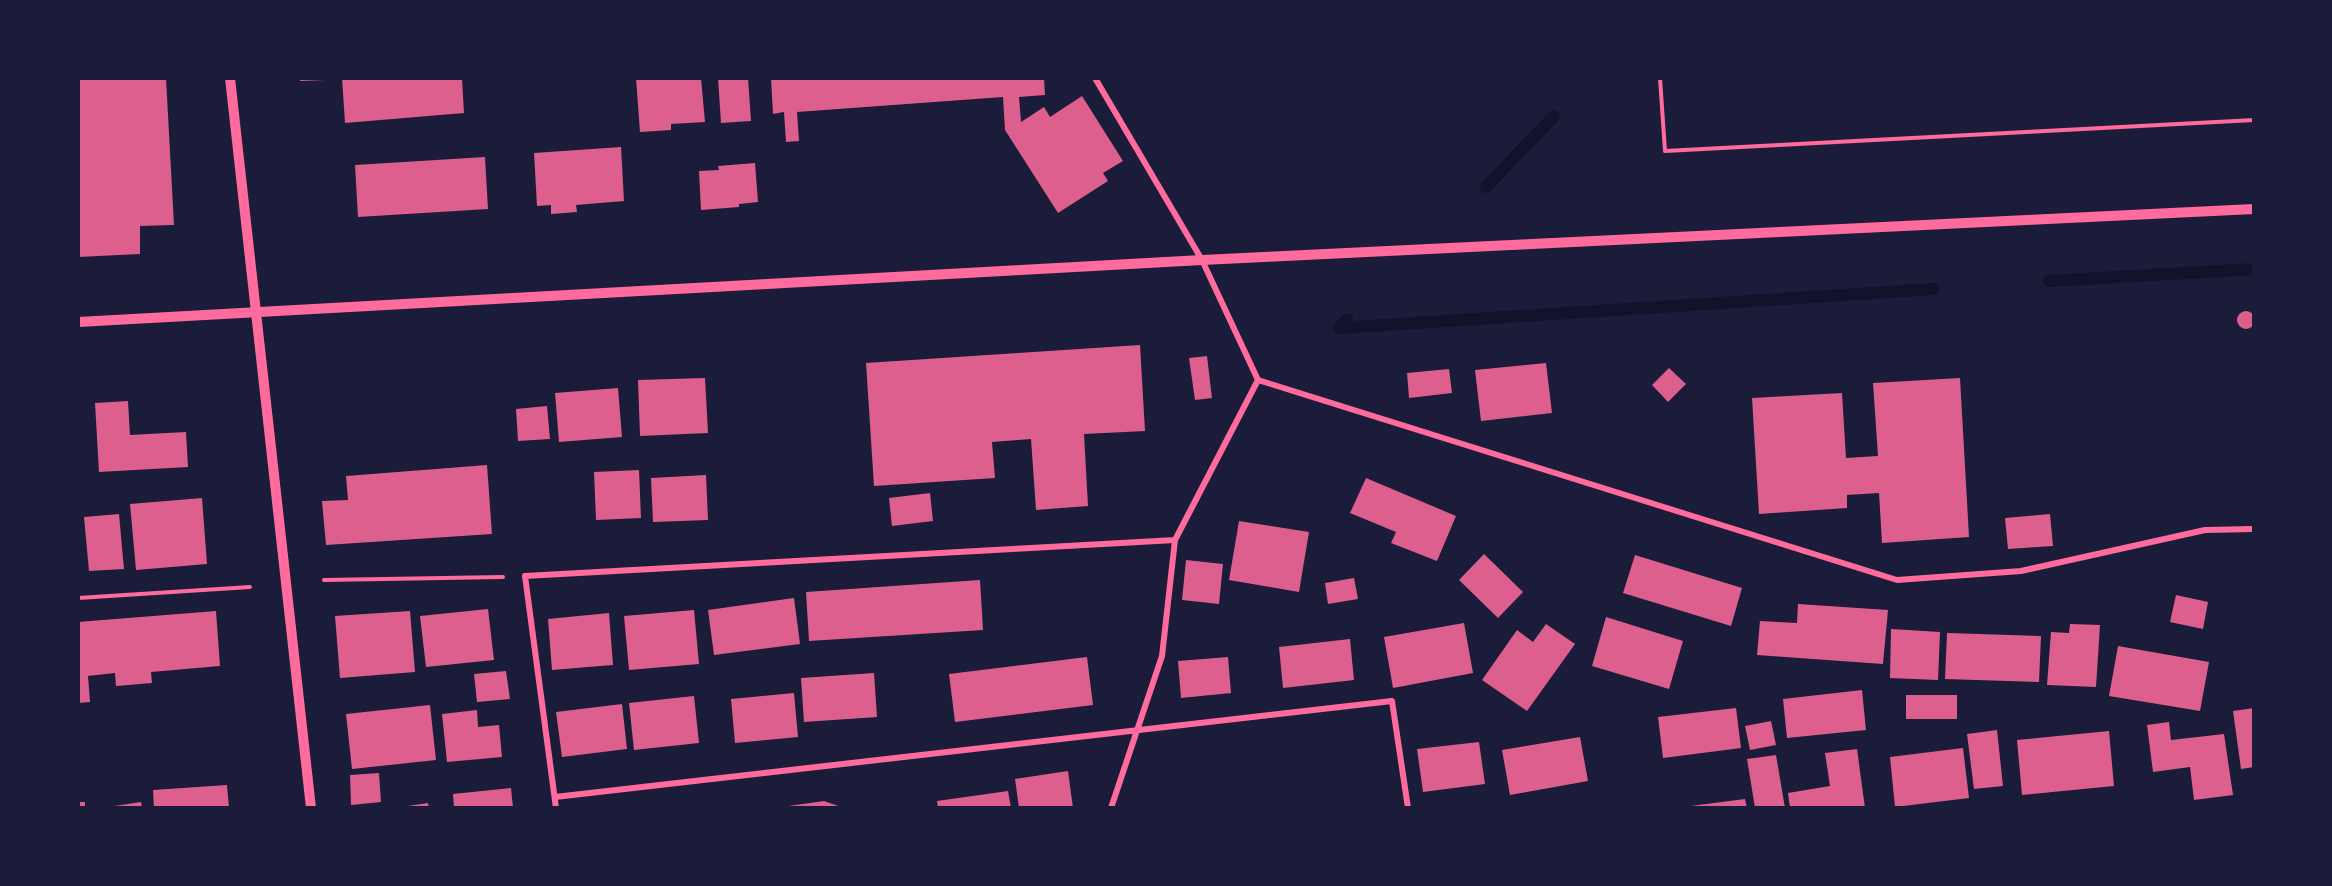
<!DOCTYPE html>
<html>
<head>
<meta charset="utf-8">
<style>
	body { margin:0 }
	#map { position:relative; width:2332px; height:886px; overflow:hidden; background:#1b1b3a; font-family:"Golos Text",sans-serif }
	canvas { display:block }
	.frame { position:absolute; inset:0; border:80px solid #1b1b3a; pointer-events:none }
</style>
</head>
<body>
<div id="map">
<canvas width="2332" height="886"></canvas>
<div class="frame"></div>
</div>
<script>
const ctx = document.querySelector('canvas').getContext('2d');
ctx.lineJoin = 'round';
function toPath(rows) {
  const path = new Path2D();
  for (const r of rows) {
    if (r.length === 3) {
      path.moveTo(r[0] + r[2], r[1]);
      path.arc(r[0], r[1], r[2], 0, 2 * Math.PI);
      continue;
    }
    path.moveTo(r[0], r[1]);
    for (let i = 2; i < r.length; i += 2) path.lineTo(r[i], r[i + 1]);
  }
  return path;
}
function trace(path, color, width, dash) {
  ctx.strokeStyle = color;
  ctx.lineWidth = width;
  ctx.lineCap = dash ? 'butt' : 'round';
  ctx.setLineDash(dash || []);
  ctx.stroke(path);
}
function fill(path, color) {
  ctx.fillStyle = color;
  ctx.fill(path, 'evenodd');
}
trace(toPath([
	[1486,187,1554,116],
	[2049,281,2254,269],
	[1347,319,1339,328,1934,289]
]), '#12122b', 12);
fill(toPath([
	[78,78,166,78,174,225,140,226,140,254,78,257],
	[300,78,325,78,325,80,300,81],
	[342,78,462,78,464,113,345,123],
	[636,78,701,78,705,122,671,124,671,130,640,132],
	[718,78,748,78,751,121,721,123],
	[771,78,1044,78,1045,95,1019,97,1021,122,1044,107,1050,117,1082,96,1123,161,1103,173,1108,181,1058,213,1005,130,1003,97,797,112,799,141,786,142,784,112,773,114],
	[621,147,624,201,576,205,577,212,551,214,551,205,537,206,534,153],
	[485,157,488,209,358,217,355,165],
	[755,163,758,202,739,204,739,207,701,210,699,171,719,170,718,166],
	[2246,320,9],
	[1140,345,1145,431,1084,434,1088,506,1036,510,1031,439,992,442,995,478,874,486,866,363],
	[1207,356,1212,398,1195,400,1189,358],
	[1546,363,1552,413,1481,421,1475,370],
	[1669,368,1686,384,1668,402,1652,385],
	[1449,369,1452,393,1409,398,1407,373],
	[705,378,708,433,640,436,638,380],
	[1960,378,1969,537,1882,543,1879,493,1847,495,1847,508,1759,514,1752,398,1842,393,1846,458,1878,456,1873,383],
	[618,388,622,437,559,442,555,393],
	[128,401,130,435,186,432,188,467,99,472,95,403],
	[547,406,550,439,518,441,516,409],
	[487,465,492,534,326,545,322,501,348,500,346,476],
	[639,470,641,518,596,520,594,472],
	[706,475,708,520,653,522,651,478],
	[1366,478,1456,516,1437,561,1391,543,1396,532,1350,513],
	[930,493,933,521,892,526,889,498],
	[202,498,207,564,136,570,130,504],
	[119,514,124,569,89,571,84,517],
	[2050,514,2053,546,2008,549,2005,518],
	[1239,521,1309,532,1299,592,1229,580],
	[1484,554,1523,592,1498,618,1459,580],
	[1635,555,1742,588,1731,626,1623,593],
	[1186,560,1223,564,1219,604,1182,600],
	[1354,578,1358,599,1328,604,1325,583],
	[980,580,983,630,809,641,806,592],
	[2176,595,2208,602,2203,629,2170,622],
	[794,598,800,644,714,655,708,610],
	[1798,604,1888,610,1883,664,1757,655,1760,621,1797,623],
	[488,609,494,660,426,667,420,616],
	[694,610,699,664,629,670,624,616],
	[216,611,220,666,151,672,152,683,116,686,115,673,88,676,90,702,78,703,78,622],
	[410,611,415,672,340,678,335,616],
	[609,613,613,665,552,670,548,619],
	[1606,617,1683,641,1669,689,1592,666],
	[1464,623,1473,673,1393,688,1384,637],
	[1546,624,1575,644,1527,711,1482,680,1517,630,1533,642],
	[2070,624,2100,625,2096,687,2047,685,2051,632,2069,633],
	[1891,629,1940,632,1938,680,1890,678],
	[1947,633,2041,636,2039,682,1945,679],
	[1350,639,1354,680,1283,688,1279,647],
	[2118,646,2209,662,2200,711,2109,696],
	[1087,657,1093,705,955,722,949,674],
	[1228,657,1231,693,1181,698,1178,661],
	[506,671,510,699,477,702,474,674],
	[874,673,877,717,804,722,801,678],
	[1862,690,1866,730,1787,738,1783,699],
	[794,693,798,737,735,743,731,699],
	[1906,695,1957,695,1957,719,1906,719],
	[694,696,699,743,634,750,629,703],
	[622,704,627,749,562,757,556,712],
	[430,705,436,760,352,769,346,714],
	[1736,708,1741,748,1663,758,1658,717],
	[2254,708,2254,767,2241,769,2233,711],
	[477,710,478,727,499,725,502,757,447,762,442,714],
	[1771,721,1776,745,1750,750,1745,726],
	[2169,722,2171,740,2224,734,2233,795,2194,800,2190,767,2153,772,2147,725],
	[1997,730,2003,786,1974,789,1967,734],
	[2109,731,2114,786,2022,795,2017,740],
	[1580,737,1588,781,1510,795,1502,750],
	[1479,742,1485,784,1423,792,1417,749],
	[1963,748,1969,798,1895,807,1890,757],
	[1857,749,1865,808,1790,808,1788,793,1830,786,1825,753],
	[1776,755,1785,808,1755,808,1747,759],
	[1068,771,1073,808,1019,808,1015,779],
	[379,773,381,802,351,805,350,775],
	[227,785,229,808,154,808,153,790],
	[511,788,513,808,454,808,453,794],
	[1008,791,1011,808,938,808,937,801],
	[1745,799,1747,808,1683,808,1683,807],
	[824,801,844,808,781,808,781,807],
	[78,802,85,802,85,808,78,808],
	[141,802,142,808,108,808,108,807],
	[428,803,429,808,401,808,401,807]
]), '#dd5f8e');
trace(toPath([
	[1660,78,1665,151,2254,120],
	[324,580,503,577],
	[78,598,250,587]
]), '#ff6b9d', 4);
trace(toPath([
	[1095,78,1202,260,1258,380,1175,540,1162,656,1111,808],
	[1258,380,1897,580,2021,571,2205,530,2254,529],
	[555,797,1392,701,1408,808],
	[556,808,525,576,1175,540]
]), '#ff6b9d', 6);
trace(toPath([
	[230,78,311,808],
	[78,322,1202,260,2254,209]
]), '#ff6b9d', 10);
</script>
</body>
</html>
